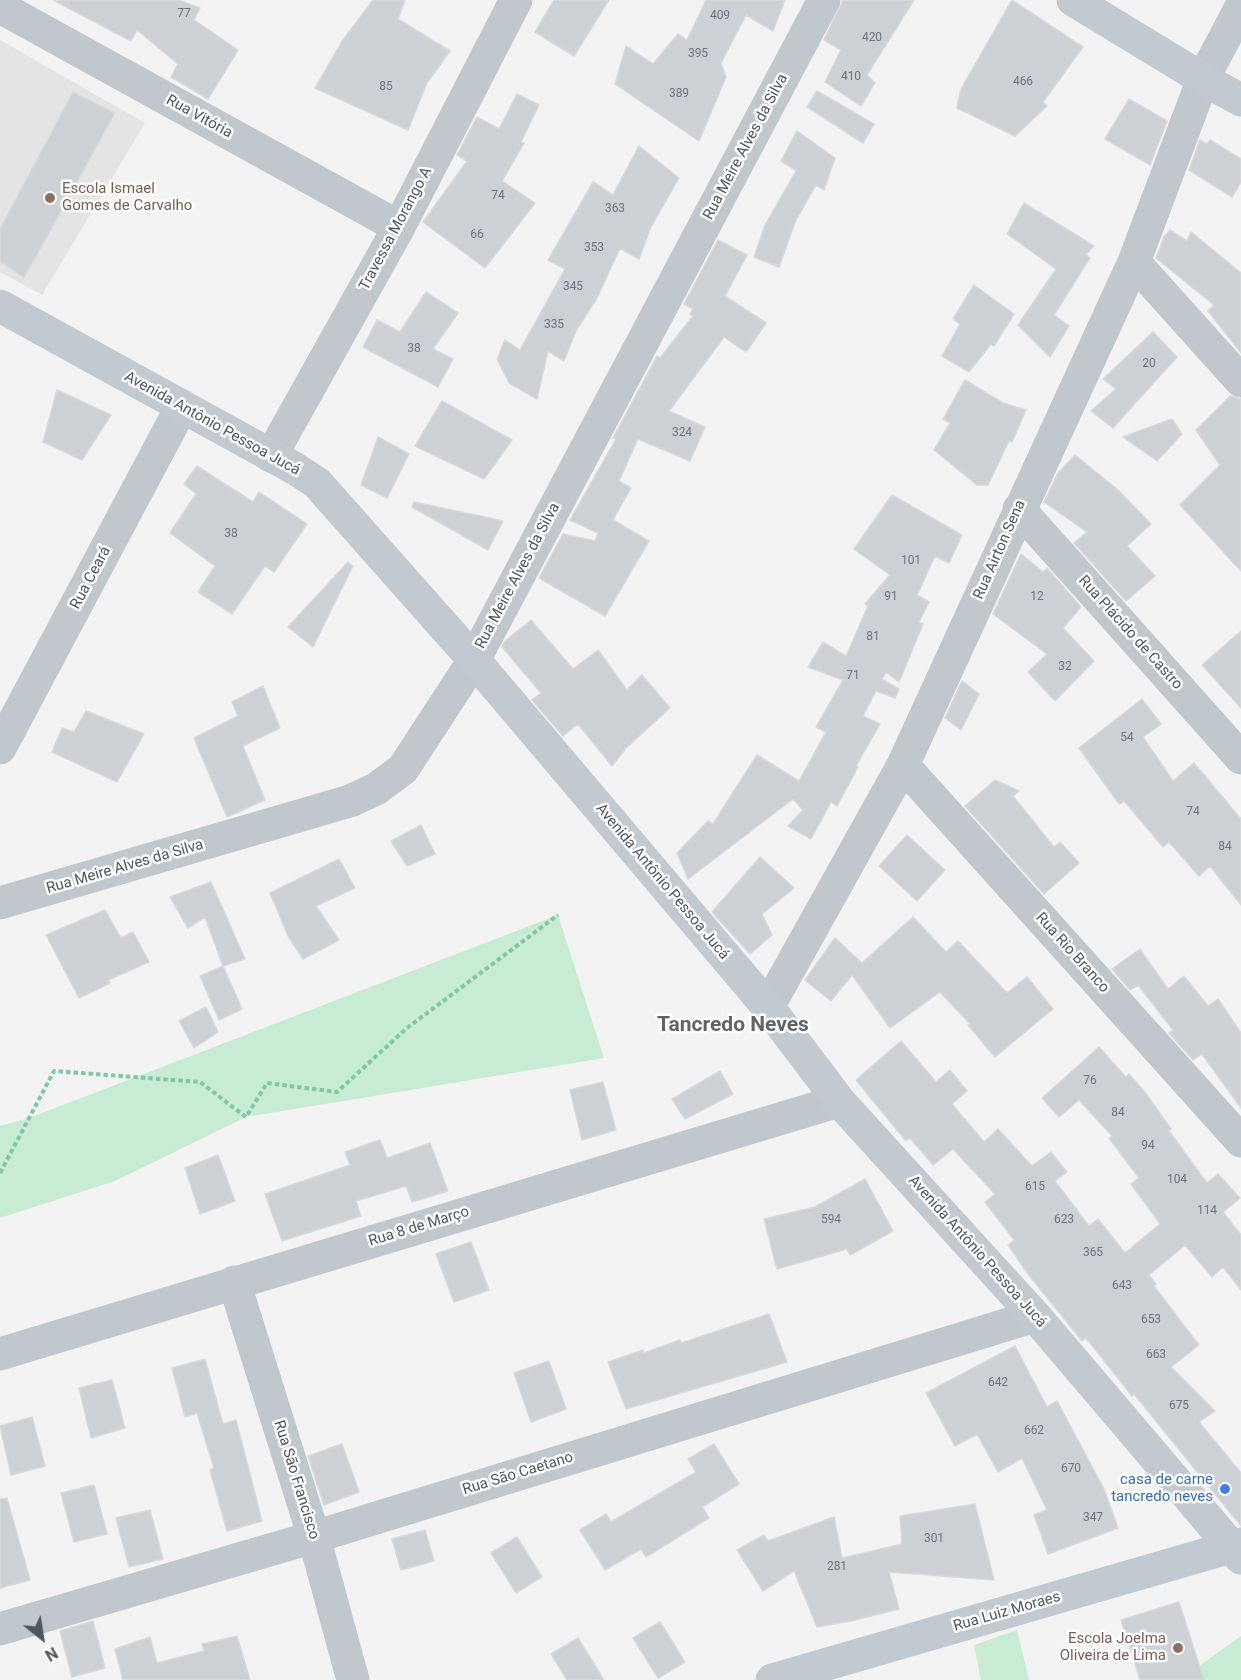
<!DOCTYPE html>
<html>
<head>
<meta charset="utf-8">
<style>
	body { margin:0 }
	#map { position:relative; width:1241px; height:1680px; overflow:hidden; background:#f4f3f3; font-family:Roboto,sans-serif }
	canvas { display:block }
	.north { position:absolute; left:12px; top:1608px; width:60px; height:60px; -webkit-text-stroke:4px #fff; paint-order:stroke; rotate:150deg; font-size:16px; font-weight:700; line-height:24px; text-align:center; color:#4c575e }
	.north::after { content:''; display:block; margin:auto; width:21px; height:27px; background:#4c575e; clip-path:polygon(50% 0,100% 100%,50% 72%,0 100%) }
</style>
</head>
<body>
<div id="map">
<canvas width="1241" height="1680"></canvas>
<div class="north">N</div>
</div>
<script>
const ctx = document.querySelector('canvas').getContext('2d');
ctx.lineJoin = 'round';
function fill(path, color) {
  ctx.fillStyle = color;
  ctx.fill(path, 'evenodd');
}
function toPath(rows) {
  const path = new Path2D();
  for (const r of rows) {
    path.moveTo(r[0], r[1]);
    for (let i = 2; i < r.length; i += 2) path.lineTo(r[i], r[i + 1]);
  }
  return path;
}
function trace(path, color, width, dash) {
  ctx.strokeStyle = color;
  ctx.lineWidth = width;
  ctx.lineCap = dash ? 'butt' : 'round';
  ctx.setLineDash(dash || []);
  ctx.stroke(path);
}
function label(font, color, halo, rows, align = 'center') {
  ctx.font = font + ' Roboto,sans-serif';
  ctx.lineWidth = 5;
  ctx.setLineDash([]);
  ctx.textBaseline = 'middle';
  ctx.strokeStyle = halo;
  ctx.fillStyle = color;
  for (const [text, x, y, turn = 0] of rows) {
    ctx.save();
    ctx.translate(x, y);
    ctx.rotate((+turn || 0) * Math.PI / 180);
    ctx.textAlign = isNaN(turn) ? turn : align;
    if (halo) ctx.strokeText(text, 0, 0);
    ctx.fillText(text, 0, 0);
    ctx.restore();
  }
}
fill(toPath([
	[0,40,145,123,42,295,0,272]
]), '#e5e4e4');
fill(toPath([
	[558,915,604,1058,246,1117,115,1181,0,1218,0,1126,29,1118],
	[1017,1630,1029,1680,981,1680,974,1645],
	[1241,1636,1241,1680,1204,1680,1199,1666]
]), '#c7ecd3');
const building = toPath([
	[53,0,179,0,200,8,194,20,238,50,208,99,171,77,178,64,137,30,131,41,53,0],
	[373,0,405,0,398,19,450,51,427,83,408,130,315,88,343,40,373,0],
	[554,0,609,0,574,56,535,32,554,0],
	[706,0,785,0,773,31,746,15,721,63,726,77,699,141,615,84,626,46,653,64,678,34,687,40,706,0],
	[843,0,914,0,867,75,875,83,861,106,825,82,841,50,824,40,843,0],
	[1012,0,1083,47,1043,102,1047,106,1015,136,957,108,961,89,1012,0],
	[817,91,874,124,863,143,807,107,817,91],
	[73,92,115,113,24,278,0,261,0,229,73,92],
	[517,94,539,105,521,142,524,143,502,181,535,203,485,268,423,222,467,161,457,155,477,117,499,129,517,94],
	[1129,99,1167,121,1150,165,1105,139,1129,99],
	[797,131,835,158,824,190,816,185,796,220,779,267,754,257,765,225,796,171,781,161,797,131],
	[1200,140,1207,144,1210,140,1241,159,1241,182,1232,197,1189,170,1200,140],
	[639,146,679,178,651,227,639,259,620,248,597,298,576,331,564,361,548,351,537,399,509,383,497,359,505,340,520,350,565,269,548,260,593,182,613,195,639,146],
	[1024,203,1094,246,1086,254,1090,258,1054,315,1069,326,1050,357,1018,325,1056,269,1007,234,1024,203],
	[1170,230,1187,241,1191,232,1241,273,1241,353,1208,311,1214,305,1156,258,1164,237,1170,230],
	[718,240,747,255,725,296,766,323,746,352,724,337,669,411,705,427,690,461,638,439,619,481,631,488,613,520,649,541,605,616,539,578,563,534,595,541,598,533,570,520,616,439,613,438,657,356,660,358,693,316,690,314,693,309,684,304,718,240],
	[974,285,1014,314,994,346,991,344,969,372,942,356,960,324,953,319,974,285],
	[426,292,458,313,433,349,453,359,438,387,363,347,377,320,400,332,426,292],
	[1153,332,1177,357,1113,428,1091,411,1116,389,1103,379,1153,332],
	[965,380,1003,403,1026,410,1012,442,1009,441,988,485,977,485,934,450,950,423,943,419,965,380],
	[57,390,111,415,82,460,43,442,57,390],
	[1230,396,1241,399,1241,571,1180,505,1220,465,1196,430,1230,396],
	[442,401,512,440,484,479,415,446,442,401],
	[1172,419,1182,434,1157,461,1123,437,1172,419],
	[378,437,409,454,387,498,361,485,378,437],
	[1075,455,1117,489,1151,524,1127,546,1155,576,1126,601,1074,543,1087,532,1044,502,1058,473,1075,455],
	[197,466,253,502,259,492,307,524,274,572,265,566,232,614,198,592,215,566,170,533,196,494,184,484,197,466],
	[892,495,962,535,949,563,935,556,917,595,929,602,919,622,923,624,899,682,886,672,882,679,899,689,895,698,876,691,863,716,880,724,856,766,858,767,837,806,831,802,811,839,788,826,803,810,793,799,688,879,677,853,708,821,713,824,757,755,799,781,826,732,816,727,843,680,808,667,823,642,846,656,868,606,865,604,890,575,854,549,892,495],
	[414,502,503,521,488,550,412,507,414,502],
	[1021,554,1043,572,1047,568,1081,607,1063,628,1094,661,1055,701,1028,672,1047,654,993,614,1021,554],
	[348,562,353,566,313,647,288,627,348,562],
	[531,620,573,669,598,650,627,690,642,675,670,708,626,748,612,766,578,724,563,736,532,700,541,693,502,647,505,641,531,620],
	[1241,631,1241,708,1202,665,1241,631],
	[962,681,979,694,961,730,945,718,962,681],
	[263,686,280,728,243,746,265,800,227,817,194,738,238,716,232,702,263,686],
	[1142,699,1161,724,1143,737,1173,781,1194,763,1241,819,1241,905,1210,866,1199,876,1169,842,1163,847,1124,801,1119,804,1079,748,1142,699],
	[86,711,144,734,117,782,52,752,62,728,74,732,86,711],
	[995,780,1019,791,1013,796,1054,847,1060,842,1079,863,1044,894,965,806,995,780],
	[421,825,435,854,407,866,391,841,421,825],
	[907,835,945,870,917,901,879,866,907,835],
	[760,857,794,888,762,914,772,935,750,954,712,912,760,857],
	[339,859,355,888,316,906,339,940,303,959,288,936,270,893,339,859],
	[211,882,245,959,223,966,205,917,188,928,170,897,211,882],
	[105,910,121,938,133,932,149,962,108,980,110,983,79,998,46,935,105,910],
	[913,917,946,952,958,941,1007,993,1027,977,1053,1009,995,1057,968,1025,970,1024,940,992,890,1028,852,975,831,1001,805,980,835,938,862,963,913,917],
	[1140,949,1168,989,1184,976,1208,1006,1218,999,1241,1033,1241,1108,1202,1054,1193,1060,1169,1033,1173,1030,1138,985,1130,990,1112,969,1140,949],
	[223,966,242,1009,219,1020,200,976,223,966],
	[206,1007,218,1032,194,1048,179,1021,206,1007],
	[901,1041,936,1082,950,1070,967,1091,952,1104,984,1142,998,1129,1032,1166,1051,1152,1067,1172,1055,1181,1089,1226,1098,1219,1125,1253,1160,1224,1131,1184,1139,1178,1109,1138,1112,1136,1079,1100,1059,1117,1042,1098,1099,1047,1126,1077,1129,1074,1145,1092,1171,1129,1169,1131,1207,1183,1218,1174,1240,1198,1223,1212,1241,1235,1241,1290,1223,1267,1212,1277,1185,1245,1149,1275,1156,1284,1154,1286,1199,1345,1171,1367,1215,1411,1199,1422,1241,1473,1241,1526,1134,1394,1132,1396,1086,1338,1082,1341,1028,1274,1008,1245,1014,1240,985,1202,995,1194,953,1149,933,1165,910,1138,906,1141,856,1080,901,1041],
	[720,1071,733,1094,685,1119,672,1099,720,1071],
	[603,1082,616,1130,582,1140,570,1090,603,1082],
	[380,1140,387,1158,430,1143,448,1191,412,1202,406,1186,356,1201,361,1216,282,1241,265,1194,350,1165,345,1152,380,1140],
	[218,1155,235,1201,200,1214,185,1168,218,1155],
	[865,1179,893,1231,850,1255,847,1249,777,1269,764,1219,815,1207,865,1179],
	[471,1242,489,1290,454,1302,436,1254,471,1242],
	[769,1314,787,1362,626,1409,608,1362,643,1350,644,1353,680,1340,681,1343,769,1314],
	[1015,1346,1047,1407,1057,1401,1104,1489,1118,1528,1048,1554,1034,1515,1047,1510,1022,1458,998,1472,977,1434,955,1446,926,1393,1015,1346],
	[205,1359,223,1424,236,1420,262,1521,227,1531,210,1470,214,1468,197,1413,185,1417,172,1368,205,1359],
	[549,1361,566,1409,531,1422,514,1373,549,1361],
	[112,1380,125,1428,91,1438,79,1388,112,1380],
	[32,1417,45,1466,11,1475,0,1426,32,1417],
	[342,1444,359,1492,324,1505,308,1456,342,1444],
	[714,1444,739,1484,702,1507,709,1518,646,1557,641,1549,605,1570,580,1530,606,1514,611,1522,696,1472,688,1459,714,1444],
	[94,1485,107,1534,74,1542,61,1493,94,1485],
	[7,1498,30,1580,0,1588,0,1499,7,1498],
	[975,1504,994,1580,889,1572,899,1609,851,1621,817,1627,794,1571,763,1591,737,1550,764,1535,768,1541,834,1517,842,1558,902,1544,900,1516,975,1504],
	[150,1510,163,1559,129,1567,116,1518,150,1510],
	[425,1530,434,1561,401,1570,392,1539,425,1530],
	[517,1537,542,1577,516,1593,491,1553,517,1537],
	[1179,1602,1204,1680,1140,1680,1121,1620,1179,1602],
	[93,1621,105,1668,72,1677,60,1631,93,1621],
	[660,1622,685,1662,658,1678,633,1638,660,1622],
	[237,1636,250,1680,123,1680,115,1649,150,1637,157,1663,204,1651,202,1644,237,1636],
	[578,1638,604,1680,567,1680,551,1654,578,1638]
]);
fill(building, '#cdd0d4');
trace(building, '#d7d9dd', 1.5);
trace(toPath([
	[0,1173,54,1071,200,1082,246,1117,267,1083,337,1092,407,1028,558,915]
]), '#82c7a0', 4, [4.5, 3]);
trace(toPath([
	[0,7,399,227],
	[1134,262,1241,381],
	[271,456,399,227,516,0],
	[1019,509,1241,758],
	[0,748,181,408],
	[903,765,1241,1141],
	[0,903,350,801,376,789,403,769,474,660,824,0],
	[768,1007,903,765,1134,262,1203,79,1241,7],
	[234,1282,314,1537,353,1680],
	[0,1354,839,1101],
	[0,1629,314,1537,1035,1316]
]), '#c0c7cd', 33);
trace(toPath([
	[1073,0,1203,79,1241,100],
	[0,306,294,468,317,483,474,660,768,1007,839,1101,1035,1316,1241,1558],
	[772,1680,1241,1544]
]), '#c1cad1', 33);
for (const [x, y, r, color] of [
	[50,198,6,"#8d6e63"],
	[1225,1489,6,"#3f7fe0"],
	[1178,1648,6,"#8d6e63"]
]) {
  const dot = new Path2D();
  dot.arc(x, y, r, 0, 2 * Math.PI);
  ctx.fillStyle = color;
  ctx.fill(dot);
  trace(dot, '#fff', 2);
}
label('12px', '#6c757c', null, [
	["77",184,14],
	["409",720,16],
	["420",872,38],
	["395",698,54],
	["410",851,77],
	["466",1023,82],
	["85",386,87],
	["389",679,94],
	["74",498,196],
	["363",615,209],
	["66",477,235],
	["353",594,248],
	["345",573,287],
	["335",554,325],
	["38",414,349],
	["20",1149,364],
	["324",682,433],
	["38",231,534],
	["101",911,561],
	["91",891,597],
	["12",1037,597],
	["81",873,637],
	["32",1065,667],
	["71",853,676],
	["54",1127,738],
	["74",1193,812],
	["84",1225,847],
	["76",1090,1081],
	["84",1118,1113],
	["94",1148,1146],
	["104",1177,1180],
	["615",1035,1187],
	["114",1207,1211],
	["594",831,1220],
	["623",1064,1220],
	["365",1093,1253],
	["643",1122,1286],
	["653",1151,1320],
	["663",1156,1355],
	["642",998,1383],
	["675",1179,1406],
	["662",1034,1431],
	["670",1071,1469],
	["347",1093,1518],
	["301",934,1539],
	["281",837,1567]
]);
label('15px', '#4c575e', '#fff', [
	["Rua Vitória",199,117,29],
	["Rua Meire Alves da Silva",746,147,-62],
	["Travessa Morango A",396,229,-62],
	["Avenida Antônio Pessoa Jucá",212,424,29],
	["Rua Airton Sena",1000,550,-66],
	["Rua Meire Alves da Silva",518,576,-62],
	["Rua Ceará",91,578,-62],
	["Rua Plácido de Castro",1130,633,48],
	["Rua Meire Alves da Silva",125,867,-16],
	["Avenida Antônio Pessoa Jucá",662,882,50],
	["Rua Rio Branco",1072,953,48],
	["Rua 8 de Março",419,1227,-17],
	["Avenida Antônio Pessoa Jucá",977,1252,48],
	["Rua São Caetano",518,1474,-17],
	["Rua São Francisco",296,1480,73],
	["Rua Luiz Moraes",1007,1612,-16]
]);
label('15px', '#785e54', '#fff', [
	["Escola Ismael",62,189],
	["Gomes de Carvalho",62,206],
	["Escola Joelma",1166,1639,"right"],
	["Oliveira de Lima",1166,1656,"right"]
], 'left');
label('15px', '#366cbe', '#fff', [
	["casa de carne",1213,1480],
	["tancredo neves",1213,1497]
], 'right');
label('bold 21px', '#606367', '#fff', [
	["Tancredo Neves",733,1026]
]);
</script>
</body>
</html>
